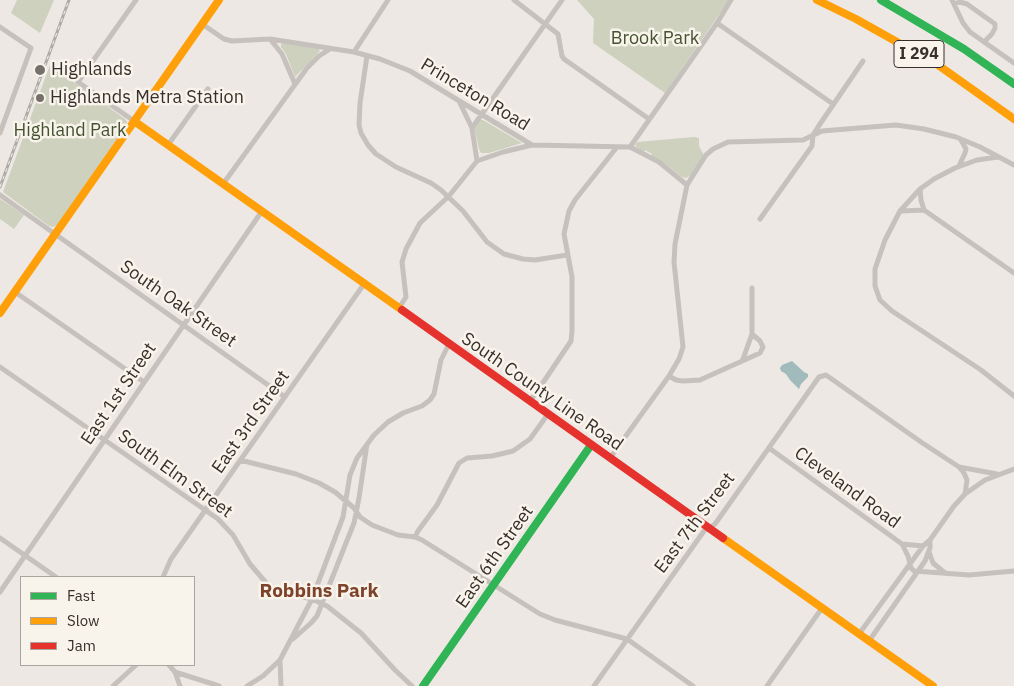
<!DOCTYPE html>
<html>
<head>
<meta charset="utf-8">
<style>
	body { margin:0 }
	#map { position:relative; width:1014px; height:686px; overflow:hidden; background:#ede8e3; font-family:"IBM Plex Sans",sans-serif }
	canvas { display:block }
	.legend { position:absolute; left:20px; top:576px; width:175px; height:90px; box-sizing:border-box; background:#f8f3eb; border:1px solid #aaa59e; margin:0; padding:6px 9px; list-style:none; font-size:15px; color:#362f2a }
	.legend li { display:flex; align-items:center; gap:10px; height:25px }
	.legend b { width:25px; border:1px solid #aaa59e }
</style>
</head>
<body>
<div id="map">
<canvas width="1014" height="686"></canvas>
<ul class="legend">
<li><b style="height:6px;background:#30b455"></b>Fast</li>
<li><b style="height:6px;background:#ff9f0a"></b>Slow</li>
<li><b style="height:6px;background:#e5322d"></b>Jam</li>
</ul>
</div>
<script>
const ctx = document.querySelector('canvas').getContext('2d');
ctx.lineJoin = 'round';
function fill(path, color) {
  ctx.fillStyle = color;
  ctx.fill(path, 'evenodd');
}
function toPath(rows) {
  const path = new Path2D();
  for (const r of rows) {
    path.moveTo(r[0], r[1]);
    for (let i = 2; i < r.length; i += 2) path.lineTo(r[i], r[i + 1]);
  }
  return path;
}
function trace(path, color, width, dash) {
  ctx.strokeStyle = color;
  ctx.lineWidth = width;
  ctx.lineCap = dash ? 'butt' : 'round';
  ctx.setLineDash(dash || []);
  ctx.stroke(path);
}
function label(font, color, halo, rows, align = 'center') {
  ctx.font = font + ' "IBM Plex Sans",sans-serif';
  ctx.lineWidth = 5;
  ctx.setLineDash([]);
  ctx.textBaseline = 'middle';
  ctx.strokeStyle = halo;
  ctx.fillStyle = color;
  for (const [text, x, y, turn = 0] of rows) {
    ctx.save();
    ctx.translate(x, y);
    ctx.rotate((+turn || 0) * Math.PI / 180);
    ctx.textAlign = isNaN(turn) ? turn : align;
    if (halo) ctx.strokeText(text, 0, 0);
    ctx.fillText(text, 0, 0);
    ctx.restore();
  }
}
fill(toPath([
	[17,0,54,0,40,33,11,13],
	[577,0,729,0,665,93,593,43,594,19],
	[283,43,318,48,320,51,295,77,286,54,281,47,281,44],
	[50,65,125,119,127,122,126,126,57,225,53,227,49,226,3,192],
	[480,120,483,120,522,143,489,153,481,153,479,149,475,131,475,128],
	[694,137,699,138,699,146,704,155,691,175,686,178,682,177,667,165,651,156,652,154,645,150,644,153,635,146,637,142],
	[0,199,24,215,14,229,0,219]
]), '#cdd1be');
fill(toPath([
	[792,361,804,372,808,374,808,377,801,384,799,389,790,380,786,374,781,371,780,368,782,365]
]), '#a1babc');
trace(toPath([
	[514,0,558,34,562,56,564,59,649,119],
	[952,0,963,23,970,32,1014,63],
	[954,4,960,2,967,4,995,24,995,28,992,34,984,42],
	[717,23,833,104],
	[202,24,224,39,232,41,270,39,282,54,295,84],
	[0,27,31,48,0,133],
	[270,39,354,52,380,59,410,71,532,145,630,147,659,162,687,185],
	[354,52,388,0],
	[367,56,360,103,359,125,361,133,368,145,376,154,396,167,431,183,441,190,463,211,487,242,504,254,523,259,535,260,567,255],
	[460,103,472,128,477,161],
	[134,121,78,82,136,0],
	[472,128,562,0],
	[168,145,208,89],
	[630,147,717,23,731,0],
	[998,157,977,160,955,168,934,179,920,189,900,211,885,240,875,269,875,286,880,300,892,311,981,370,1014,396],
	[959,166,965,153,966,149,961,140],
	[223,184,307,68,319,56,330,49],
	[920,189,921,200,924,210],
	[0,195,285,397],
	[901,211,924,210,1014,273],
	[760,219,812,146,813,135,818,127,863,61],
	[15,292,144,382],
	[399,308,406,297,402,262,406,249,420,223,449,196,477,161,503,152,532,145],
	[743,359,752,334,752,288],
	[0,367,218,519,233,535,250,564,268,585,280,592,312,599,327,606,361,633,395,670,412,686],
	[669,376,676,380,683,381,700,380,760,353,763,347,760,341,752,334],
	[529,400,534,396,571,341,572,331,572,277,564,234,569,211,575,200,617,147],
	[769,448,902,544,908,556,911,568,914,571,969,575,1014,571],
	[610,458,669,376,679,359,683,347,674,262,675,244,687,185,706,155,713,149,728,142,803,140,822,131,896,125,924,129,956,137,980,147,1014,165],
	[240,460,296,474,319,483,335,492,354,508,360,517,372,525,398,535,415,537,422,540,540,614,555,620,627,639,693,686],
	[959,467,997,474],
	[415,537,418,531,437,505,459,463,467,458,492,456,513,451,530,439,548,414],
	[0,538,56,577],
	[902,544,923,546],
	[929,552,933,563,945,573],
	[163,577,171,559,364,284],
	[0,592,262,211],
	[859,634,923,546,930,540,954,506,965,494,985,480,1014,469],
	[293,639,311,623,317,616,354,523,359,498,367,444],
	[869,641,925,561,930,548,930,540],
	[280,660,281,686],
	[169,665,175,672,219,686],
	[175,672,180,686],
	[113,686,136,665],
	[247,686,263,676,280,660,312,599,343,517,350,475,357,458,374,435,388,422,403,413,422,406,430,400,434,394,441,360,449,344],
	[594,686,704,531,715,524,819,377,826,375,921,442,959,467,964,473,967,480,965,494],
	[767,686,822,608]
]), '#c6c1bc', 5);
trace(toPath([
	[881,0,964,49,1014,84],
	[423,686,591,445]
]), '#30b455', 8);
trace(toPath([
	[817,0,856,19,938,65,1014,119],
	[134,121,402,310],
	[0,313,219,0],
	[723,538,933,686]
]), '#ff9f0a', 8);
trace(toPath([
	[402,310,723,538]
]), '#e5322d', 8);
const rail = toPath([
	[0,187,69,0]
]);
trace(rail, '#aeaaa6', 3);
trace(rail, '#f8f3eb', 1, [4]);
for (const [x, y, r, color] of [
	[40,70,6,"#76706b"],
	[40,98,5,"#76706b"]
]) {
  const dot = new Path2D();
  dot.arc(x, y, r, 0, 2 * Math.PI);
  ctx.fillStyle = color;
  ctx.fill(dot);
  trace(dot, '#f8f3eb', 2);
}
for (const [x, y, w] of [
	[919,54,50]
]) {
  const box = new Path2D();
  box.roundRect(x - w / 2, y - 13.5, w, 27, 4);
  ctx.fillStyle = '#f8f3eb';
  ctx.fill(box);
  trace(box, '#362f2a', 1);
}
label('bold 16px', '#362f2a', null, [
	["I 294",919,54]
]);
label('18px', '#445230', '#f8f3eb', [
	["Brook Park",655,39],
	["Highland Park",70,131]
]);
label('18px', '#362f2a', '#f8f3eb', [
	["Highlands",51,70],
	["Highlands Metra Station",50,98]
], 'left');
label('18px', '#362f2a', '#f8f3eb', [
	["Princeton Road",475,95,31],
	["South Oak Street",178,304,35],
	["South County Line Road",542,392,35],
	["East 1st Street",119,394,-56],
	["East 3rd Street",251,422,-55],
	["South Elm Street",175,474,36],
	["Cleveland Road",847,488,36],
	["East 7th Street",695,523,-53],
	["East 6th Street",495,557,-55]
]);
label('bold 19px', '#7e432b', '#f8f3eb', [
	["Robbins Park",319,592]
]);
</script>
</body>
</html>
